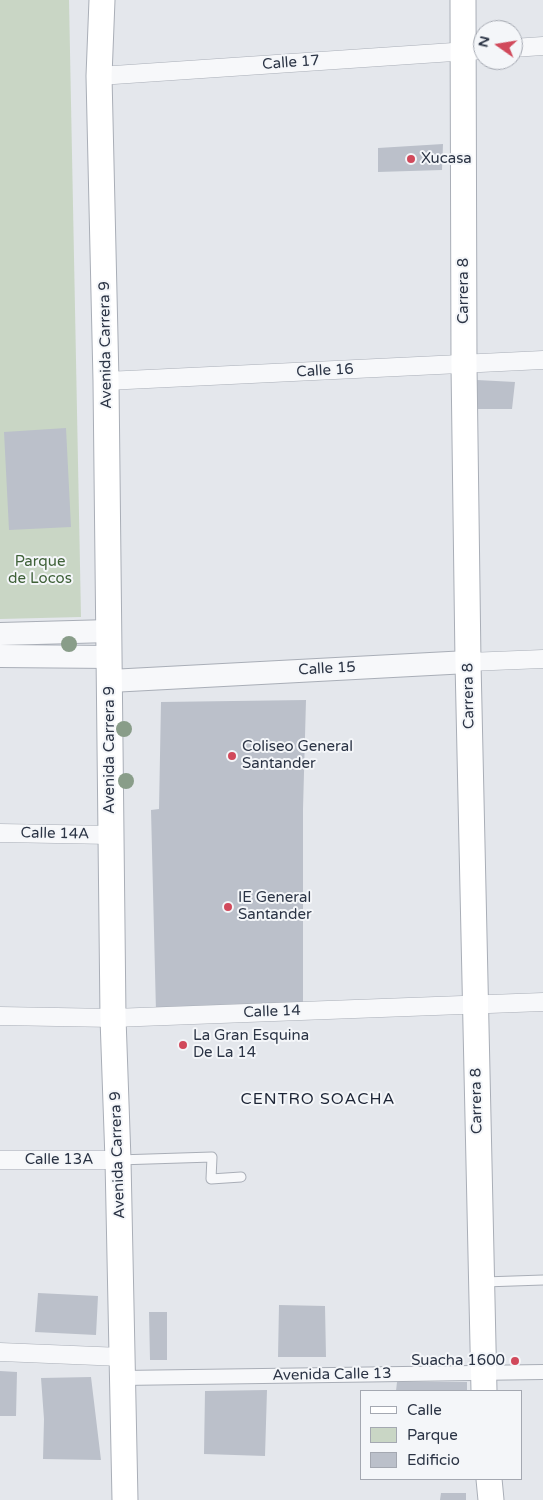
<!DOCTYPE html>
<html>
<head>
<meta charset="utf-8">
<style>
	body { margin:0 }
	#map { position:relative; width:543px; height:1500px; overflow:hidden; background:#e4e7ec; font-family:"Varela Round",sans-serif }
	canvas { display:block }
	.legend { position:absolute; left:360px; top:1390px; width:162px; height:90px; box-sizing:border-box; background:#f4f6f9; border:1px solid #a4a8b1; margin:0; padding:6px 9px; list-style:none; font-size:15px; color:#2b3445 }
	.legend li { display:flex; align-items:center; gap:10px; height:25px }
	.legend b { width:25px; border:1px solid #a4a8b1 }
	.north { position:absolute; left:473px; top:20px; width:50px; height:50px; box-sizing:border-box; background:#f4f6f9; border:1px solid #a4a8b1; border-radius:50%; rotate:283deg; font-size:14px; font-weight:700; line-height:20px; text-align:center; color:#2b3445 }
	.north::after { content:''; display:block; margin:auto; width:18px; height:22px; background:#d1495b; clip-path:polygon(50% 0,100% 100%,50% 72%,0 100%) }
</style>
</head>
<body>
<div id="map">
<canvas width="543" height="1500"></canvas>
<ul class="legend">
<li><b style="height:6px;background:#fff"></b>Calle</li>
<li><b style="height:14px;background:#c9d6c5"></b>Parque</li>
<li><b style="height:14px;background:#bbc0ca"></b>Edificio</li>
</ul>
<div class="north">N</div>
</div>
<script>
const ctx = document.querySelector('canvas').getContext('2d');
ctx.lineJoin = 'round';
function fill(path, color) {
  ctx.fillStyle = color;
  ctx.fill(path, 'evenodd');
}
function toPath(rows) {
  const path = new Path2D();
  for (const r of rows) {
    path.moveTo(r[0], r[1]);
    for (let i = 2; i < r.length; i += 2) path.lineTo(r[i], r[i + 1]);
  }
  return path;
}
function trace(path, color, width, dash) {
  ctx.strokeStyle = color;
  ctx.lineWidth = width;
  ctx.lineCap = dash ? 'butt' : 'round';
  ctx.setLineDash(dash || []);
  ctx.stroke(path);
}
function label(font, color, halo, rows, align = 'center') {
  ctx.font = font + ' "Varela Round",sans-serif';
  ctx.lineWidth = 4;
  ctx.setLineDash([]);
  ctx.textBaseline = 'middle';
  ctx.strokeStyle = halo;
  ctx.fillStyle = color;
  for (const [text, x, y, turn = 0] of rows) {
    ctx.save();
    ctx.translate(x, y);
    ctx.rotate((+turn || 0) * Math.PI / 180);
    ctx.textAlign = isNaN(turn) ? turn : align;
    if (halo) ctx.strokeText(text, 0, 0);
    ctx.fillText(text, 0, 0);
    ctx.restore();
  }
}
fill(toPath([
	[0,0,69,0,81,617,0,619]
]), '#c9d6c5');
fill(toPath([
	[443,144,442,170,378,172,378,148],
	[477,380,515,382,512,409,476,409],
	[66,428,71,527,9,530,4,432],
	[306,700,303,809,303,1003,156,1012,151,810,159,809,161,702],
	[38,1293,98,1296,96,1335,35,1332],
	[279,1305,325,1306,326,1357,278,1357],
	[149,1312,167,1312,167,1360,150,1360],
	[0,1371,17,1372,16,1416,0,1416],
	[91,1377,101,1460,43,1459,44,1419,41,1378],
	[397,1382,467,1382,467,1391,396,1391],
	[267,1390,265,1456,204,1454,205,1391],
	[441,1493,466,1493,466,1500,440,1500]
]), '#bbc0ca');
const service = toPath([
	[118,1160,212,1157,211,1179,241,1177],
	[484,1282,543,1280]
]);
const pedestrian = toPath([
	[122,1378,543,1372]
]);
const minor = toPath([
	[513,48,543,46],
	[99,76,483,50],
	[106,381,543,360],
	[468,662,543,659],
	[0,833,111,835],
	[0,1016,113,1018,543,1002],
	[0,1160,118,1160],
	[0,1352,122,1357]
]);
const tertiary = toPath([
	[0,634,110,631],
	[0,656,110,657],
	[110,681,468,662]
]);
const secondary = toPath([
	[102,0,99,76,106,381,113,1018,118,1160,125,1500],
	[463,0,464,365,468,662,484,1391],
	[489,1479,491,1500]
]);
trace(service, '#a9aeb7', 11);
trace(pedestrian, '#a9aeb7', 16);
trace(minor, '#a9aeb7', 19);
trace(tertiary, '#a9aeb7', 24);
trace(secondary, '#a9aeb7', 27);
trace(service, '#f7f8fa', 9);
trace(pedestrian, '#f7f8fa', 14);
trace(minor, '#f7f8fa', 18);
trace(tertiary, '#f7f8fa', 22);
trace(secondary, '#fff', 25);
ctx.fillStyle = '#899d89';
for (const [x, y] of [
	[69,644],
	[124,729],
	[126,781]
]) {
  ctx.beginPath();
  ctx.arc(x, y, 8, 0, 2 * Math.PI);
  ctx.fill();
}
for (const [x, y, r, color] of [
	[411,159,5,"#d1495b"],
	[232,756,5,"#d1495b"],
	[228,907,5,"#d1495b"],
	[183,1045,5,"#d1495b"],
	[515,1361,5,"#d1495b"]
]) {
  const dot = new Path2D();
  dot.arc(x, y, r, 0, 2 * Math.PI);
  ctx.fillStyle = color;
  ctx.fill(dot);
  trace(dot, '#f4f6f9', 2);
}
label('15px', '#2b3445', '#f4f6f9', [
	["Calle 17",291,63,-4],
	["Carrera 8",464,291,-90],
	["Avenida Carrera 9",106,345,-91],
	["Calle 16",325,371,-3],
	["Calle 15",327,669,-3],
	["Carrera 8",469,696,-91],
	["Avenida Carrera 9",110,750,-90],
	["Calle 14A",55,834,1],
	["Calle 14",272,1012,-2],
	["Carrera 8",477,1101,-91],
	["Avenida Carrera 9",118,1155,-92],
	["Calle 13A",59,1160],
	["Avenida Calle 13",332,1375,-1]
]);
label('15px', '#2b3445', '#f4f6f9', [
	["Xucasa",421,159],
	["Coliseo General",242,747],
	["Santander",242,764],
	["IE General",238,898],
	["Santander",238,915],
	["La Gran Esquina",193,1036],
	["De La 14",193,1053],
	["Suacha 1600",505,1361,"right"]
], 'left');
label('15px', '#3f6138', '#f4f6f9', [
	["Parque",40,562],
	["de Locos",40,579]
]);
ctx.letterSpacing = '1px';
label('16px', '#1d2536', '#f4f6f9', [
	["CENTRO SOACHA",318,1100]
]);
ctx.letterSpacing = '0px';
</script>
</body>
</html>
